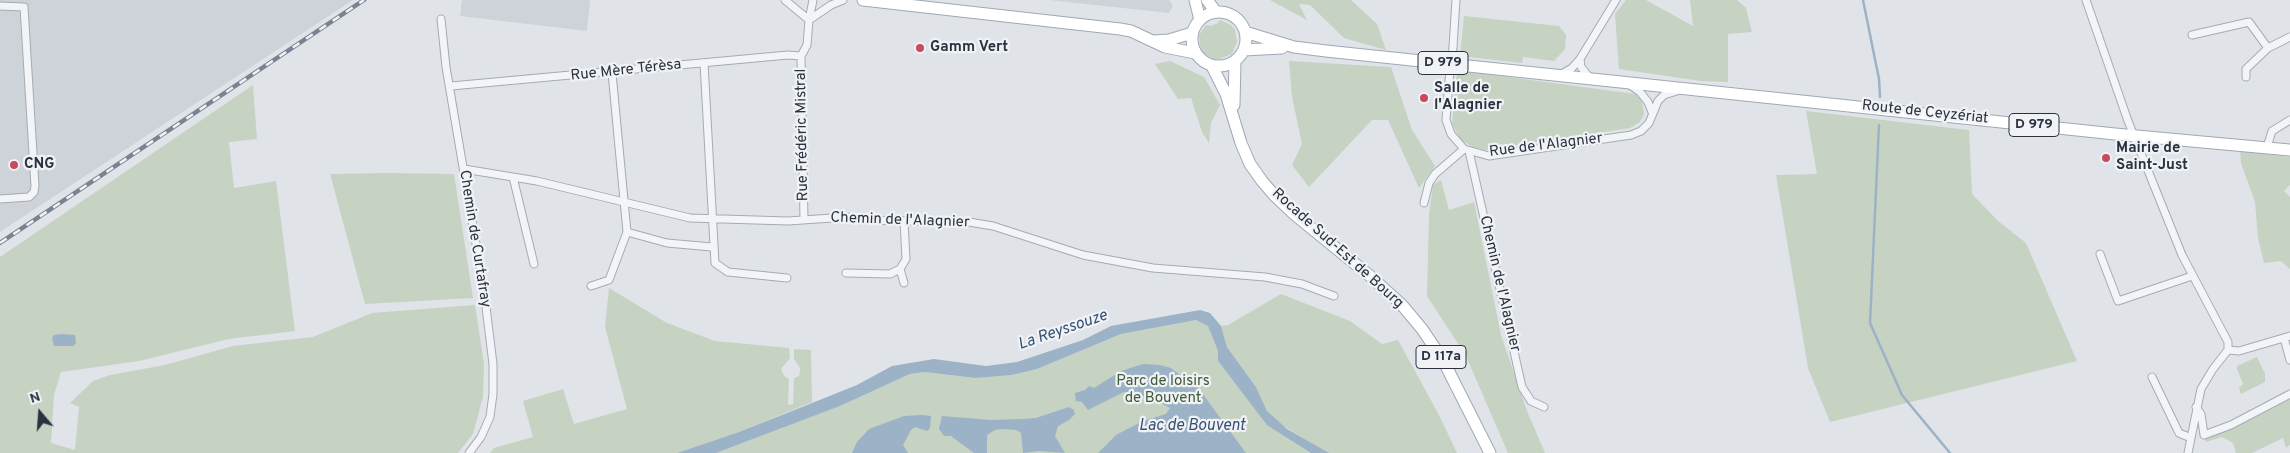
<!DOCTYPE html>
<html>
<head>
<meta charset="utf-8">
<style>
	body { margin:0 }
	#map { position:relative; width:2290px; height:453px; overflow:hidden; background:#e0e4e9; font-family:Overpass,sans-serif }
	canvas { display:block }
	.north { position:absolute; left:15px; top:388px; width:50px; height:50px; -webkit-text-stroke:4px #f0f2f6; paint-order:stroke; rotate:342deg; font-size:14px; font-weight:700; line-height:20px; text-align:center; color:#29323f }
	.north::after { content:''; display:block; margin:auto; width:18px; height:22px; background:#29323f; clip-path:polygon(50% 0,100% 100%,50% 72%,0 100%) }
</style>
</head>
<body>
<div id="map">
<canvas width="2290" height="453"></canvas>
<div class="north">N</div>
</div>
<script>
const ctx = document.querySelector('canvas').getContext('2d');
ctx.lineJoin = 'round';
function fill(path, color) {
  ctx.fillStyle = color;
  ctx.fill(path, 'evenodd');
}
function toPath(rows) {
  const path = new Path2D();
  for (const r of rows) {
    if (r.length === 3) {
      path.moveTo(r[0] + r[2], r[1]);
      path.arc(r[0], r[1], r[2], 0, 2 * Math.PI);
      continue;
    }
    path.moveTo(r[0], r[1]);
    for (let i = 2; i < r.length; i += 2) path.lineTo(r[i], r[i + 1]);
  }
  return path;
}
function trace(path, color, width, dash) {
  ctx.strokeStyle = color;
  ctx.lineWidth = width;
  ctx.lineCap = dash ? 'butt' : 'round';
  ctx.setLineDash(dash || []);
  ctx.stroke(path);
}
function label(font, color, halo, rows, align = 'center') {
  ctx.font = font + ' Overpass,sans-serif';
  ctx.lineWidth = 4.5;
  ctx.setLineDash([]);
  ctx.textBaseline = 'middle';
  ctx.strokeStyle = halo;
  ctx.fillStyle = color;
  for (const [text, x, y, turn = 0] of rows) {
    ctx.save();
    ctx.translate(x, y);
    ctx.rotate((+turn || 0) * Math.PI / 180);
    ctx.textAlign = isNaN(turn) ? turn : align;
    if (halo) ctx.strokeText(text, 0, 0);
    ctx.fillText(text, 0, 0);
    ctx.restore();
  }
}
fill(toPath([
	[0,0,353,0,0,232],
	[462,0,590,0,587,31,460,16],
	[1049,0,1169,0,1173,6,1169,13]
]), '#ced3da');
fill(toPath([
	[1270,0,1351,0,1377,24,1386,50,1344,38,1310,5,1299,4,1307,20],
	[1626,0,1646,0,1693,26,1690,0,1737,0,1746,8,1752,32,1728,34,1728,82,1701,81,1619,69,1615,14],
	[1464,16,1559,26,1566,35,1565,49,1554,61,1523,57,1522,63,1460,56],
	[1220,20,1231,25,1235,30,1237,42,1232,54,1220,59,1214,59,1203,53,1200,47,1199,35,1206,25,1210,26,1218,23],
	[1170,61,1204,77,1220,105,1211,123,1209,143,1202,132,1191,98,1178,99,1155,64],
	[1289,61,1391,67,1412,130,1435,166,1419,188,1388,120,1372,120,1309,187,1292,165,1302,144,1292,97],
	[1457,70,1635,94,1642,100,1644,114,1640,122,1630,128,1485,150,1473,147,1461,140,1452,124],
	[253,85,257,139,229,142,234,188,276,181,295,331,229,339,139,361,61,372,54,395,51,443,75,450,79,407,70,403,93,381,110,375,165,365,233,346,313,337,372,313,475,305,484,364,483,397,473,434,458,453,0,453,0,257],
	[1806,111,1969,130,1972,194,1998,221,2026,243,2077,361,1830,422,1808,368,1776,175,1817,174],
	[2240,151,2290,157,2290,185,2284,191,2290,197,2290,269,2281,261,2264,263,2258,238,2255,202,2241,163],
	[387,173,454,174,473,298,365,304,330,174],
	[1441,180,1449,210,1474,202,1501,335,1527,411,1545,453,1508,453,1466,356,1427,296,1429,215,1433,185],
	[609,288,667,323,715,341,789,348,790,358,781,369,784,376,789,379,788,405,793,404,794,378,799,376,800,372,800,368,794,359,794,349,811,350,812,402,739,432,677,453,490,453,494,448,533,437,523,401,563,389,574,424,627,409,605,327],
	[1281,294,1350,321,1382,344,1398,340,1439,415,1457,453,1329,453,1323,451,1276,421,1267,411,1256,387,1227,347,1221,326,1228,325],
	[1196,320,1208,326,1218,351,1218,361,1267,424,1311,453,716,453,840,406,910,374,925,372,975,378,1037,369,1121,334],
	[2257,357,2265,374,2265,382,2241,394,2239,388,2243,384,2237,369,2237,366],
	[2290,398,2290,445,2286,448,2283,438,2252,453,2236,453,2233,443,2222,437,2206,442,2204,437]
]), '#c6d2c2');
fill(toPath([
	[1200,310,1210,313,1221,326,1227,347,1256,387,1267,411,1287,429,1329,453,1311,453,1267,425,1218,361,1218,351,1208,326,1196,320,1121,334,1037,369,1011,375,975,378,925,372,910,374,840,406,716,453,677,453,739,432,792,411,857,385,892,366,934,359,986,366,1017,362,1083,340,1111,326],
	[61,334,75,335,76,343,73,346,54,346,52,338,54,335],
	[1143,364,1160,365,1171,368,1199,389,1246,453,1098,453,1116,435,1143,421,1166,414,1170,408,1155,400,1134,393,1124,392,1088,410,1082,402,1076,401,1075,393,1085,390,1089,386,1094,388,1121,371],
	[1069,407,1074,410,1075,414,1069,420,1058,426,1055,436,1065,453,1039,451,1023,453,1021,433,1016,430,1002,429,995,430,987,435,987,453,974,453,951,436,944,436,939,429,942,416,991,420,1022,419,1036,418],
	[923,415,931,416,930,428,927,431,915,427,911,430,903,445,908,453,852,453,857,442,869,429,904,416]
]), '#9cb2c7');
trace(toPath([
	[1863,0,1879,79,1880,97],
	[1879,125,1870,323,1902,395,1950,453]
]), '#9cb2c7', 2.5);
const street = toPath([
	[785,0,809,20,831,5,843,0],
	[2086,0,2128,121,2182,255,2228,342,2228,350,2213,369,2201,389,2188,453],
	[0,6,24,7,35,186,34,192,29,197,0,199],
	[441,19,446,67,484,291,493,364,493,394,490,417,481,437,469,453],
	[2192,35,2249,22,2268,48,2290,37],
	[1453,47,1456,0],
	[1580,59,1581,67,1590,78],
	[704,63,715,263,728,272,787,278],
	[612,73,627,232,667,243,712,247],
	[1560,75,1572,68,1580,59,1616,0],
	[2246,77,2246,69,2268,48],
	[1449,81,1446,120,1451,134,1464,149,1489,156,1631,135,1641,131,1649,123,1658,101,1664,95,1680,90],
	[1630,85,1640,92,1648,102,1652,112],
	[451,86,788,55,801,56],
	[2267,147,2272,131,2290,120],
	[1469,151,1522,387,1531,401,1544,407],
	[464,169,537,181,690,218,788,221,847,217,860,220,969,222,993,226,1083,255,1153,268,1265,277,1302,284,1334,296],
	[513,177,534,264],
	[1424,203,1429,183,1435,174,1464,149],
	[804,220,801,56,807,45,809,20,813,0],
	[2100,254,2118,301,2192,276],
	[900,269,904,283],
	[846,273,890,274,900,269,906,259,904,221],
	[591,286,609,280,627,232],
	[2284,338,2290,360],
	[2228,350,2239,351,2290,336],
	[2152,377,2179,433,2191,438],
	[2196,407,2201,414,2204,435,2231,425,2290,394]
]);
const primary = toPath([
	[863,0,1120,29,1131,31,1165,47,1195,53],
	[1195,0,1200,20],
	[1207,0,1216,12],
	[1219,39,27],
	[1245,32,1294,47,1326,51,2115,134,2290,150],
	[1153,41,1169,40,1192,33],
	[1244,50,1282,48],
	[1212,66,1226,94,1241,143,1250,164,1262,181,1274,195,1294,214,1370,276,1402,305,1422,329,1443,360,1490,453],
	[1234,105,1235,61]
]);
trace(street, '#a5abb3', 9);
trace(primary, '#a0a8b4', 13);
trace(street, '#f3f4f7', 7);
trace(primary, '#fff', 11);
const rail = toPath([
	[0,243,364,0]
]);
trace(rail, '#7a8392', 4.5);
trace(rail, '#f0f2f6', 2.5, [8]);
const streetBridge = toPath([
	[1449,81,1453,47]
]);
trace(streetBridge, '#a5abb3', 9, []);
trace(streetBridge, '#f3f4f7', 7);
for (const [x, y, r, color] of [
	[920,48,5,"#c94a5e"],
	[1424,98,5,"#c94a5e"],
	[2106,158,5,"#c94a5e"],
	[14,165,5,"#c94a5e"]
]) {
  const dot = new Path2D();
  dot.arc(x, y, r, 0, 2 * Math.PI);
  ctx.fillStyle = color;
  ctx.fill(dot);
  trace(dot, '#f0f2f6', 2);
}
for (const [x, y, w] of [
	[1443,63,50],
	[2034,125,50],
	[1441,357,50]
]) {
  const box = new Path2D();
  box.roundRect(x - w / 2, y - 11.5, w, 23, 4);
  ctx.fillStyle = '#f0f2f6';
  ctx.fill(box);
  trace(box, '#29323f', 1);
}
label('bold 14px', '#29323f', null, [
	["D 979",1443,63],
	["D 979",2034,125],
	["D 117a",1441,357]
]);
label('bold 15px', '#29323f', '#f0f2f6', [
	["Gamm Vert",930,48],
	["Salle de",1434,89],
	["l'Alagnier",1434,106],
	["Mairie de",2116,149],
	["Saint-Just",2116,166],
	["CNG",24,165]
], 'left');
label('15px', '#29323f', '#f0f2f6', [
	["Rue Mère Térèsa",626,71,-6],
	["Route de Ceyzériat",1925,113,6],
	["Rue Frédéric Mistral",803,135,-91],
	["Rue de l'Alagnier",1546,146,-7],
	["Chemin de l'Alagnier",900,221,2],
	["Chemin de Curtafray",474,239,81],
	["Rocade Sud-Est de Bourg",1337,249,42],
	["Chemin de l'Alagnier",1499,284,77]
]);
label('15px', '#3e5b37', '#f0f2f6', [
	["Parc de loisirs",1163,382],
	["de Bouvent",1163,399]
]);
label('italic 16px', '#355172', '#f0f2f6', [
	["La Reyssouze",1063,331,-19],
	["Lac de Bouvent",1192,427]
]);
</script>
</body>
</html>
